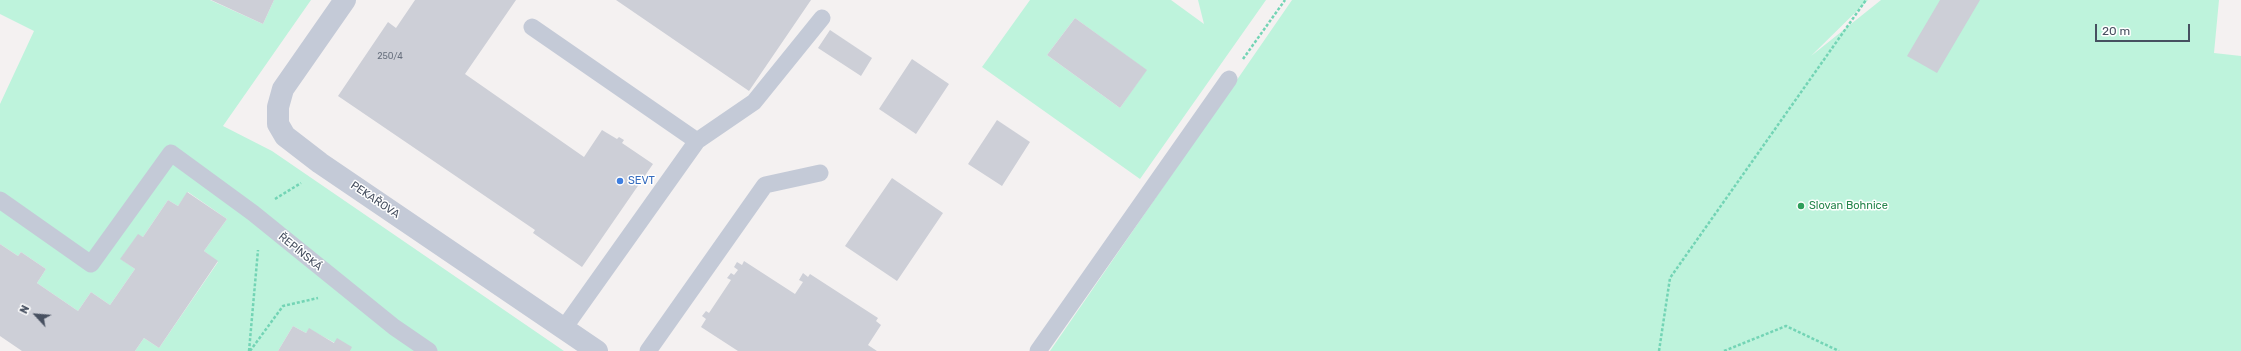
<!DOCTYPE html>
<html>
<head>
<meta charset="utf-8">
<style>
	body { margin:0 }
	#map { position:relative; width:2241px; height:351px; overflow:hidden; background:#f4f1f1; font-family:Rubik,sans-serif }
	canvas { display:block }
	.north { position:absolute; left:16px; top:295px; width:40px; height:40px; -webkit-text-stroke:3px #fff; paint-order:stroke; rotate:296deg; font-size:11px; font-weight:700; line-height:16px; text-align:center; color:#475060 }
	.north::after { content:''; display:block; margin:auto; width:14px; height:18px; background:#475060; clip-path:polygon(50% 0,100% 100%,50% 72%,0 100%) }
	.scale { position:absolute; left:2095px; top:24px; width:95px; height:18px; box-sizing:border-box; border:2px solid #475060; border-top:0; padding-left:5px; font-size:12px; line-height:14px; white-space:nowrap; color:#475060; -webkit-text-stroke:3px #fff; paint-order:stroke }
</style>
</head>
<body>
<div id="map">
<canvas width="2241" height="351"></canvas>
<div class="north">N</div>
<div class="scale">20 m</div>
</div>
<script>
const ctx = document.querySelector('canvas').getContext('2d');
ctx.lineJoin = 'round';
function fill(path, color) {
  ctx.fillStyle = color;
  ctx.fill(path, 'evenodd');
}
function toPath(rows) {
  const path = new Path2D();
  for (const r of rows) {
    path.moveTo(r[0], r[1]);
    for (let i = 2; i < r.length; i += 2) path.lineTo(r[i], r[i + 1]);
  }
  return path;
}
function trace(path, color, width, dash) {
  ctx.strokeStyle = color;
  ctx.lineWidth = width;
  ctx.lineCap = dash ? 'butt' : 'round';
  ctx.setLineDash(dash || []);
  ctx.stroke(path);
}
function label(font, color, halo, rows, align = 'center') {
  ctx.font = font + ' Rubik,sans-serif';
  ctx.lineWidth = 3;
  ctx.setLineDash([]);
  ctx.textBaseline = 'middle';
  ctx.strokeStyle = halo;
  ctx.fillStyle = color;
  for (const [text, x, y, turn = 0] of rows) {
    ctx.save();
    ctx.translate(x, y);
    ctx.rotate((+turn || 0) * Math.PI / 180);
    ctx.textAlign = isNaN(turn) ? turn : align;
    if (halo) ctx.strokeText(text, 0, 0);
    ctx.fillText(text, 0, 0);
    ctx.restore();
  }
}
fill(toPath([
	[0,0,210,0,263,24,274,0,311,0,223,126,272,151,564,351,350,351,309,329,306,333,293,326,278,351,135,351,144,338,159,348,218,262,204,251,227,219,188,192,178,206,168,200,143,237,138,235,121,259,135,269,110,305,91,292,78,311,37,283,46,269,21,252,18,256,0,244,0,104,34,31,0,14],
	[1030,0,1171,0,1204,24,1198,0,1266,0,1140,179,982,67],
	[1075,18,1146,70,1120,108,1047,55],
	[1292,0,1868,0,1811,56,1881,0,2219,0,2214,53,2241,56,2241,351,1050,351]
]), '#bef3dc');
fill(toPath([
	[211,0,274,0,263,24],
	[415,0,516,0,465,74,584,157,602,130,617,139,619,137,624,140,622,143,653,164,582,267,533,233,535,230,338,96,388,22,396,28],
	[616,0,811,0,749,91],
	[1940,0,1980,0,1937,73,1907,56],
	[1075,18,1147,70,1120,108,1047,55],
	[830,30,872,58,861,76,818,48],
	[912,59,949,84,916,134,879,109],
	[997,120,1030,142,1002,186,968,164],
	[892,178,943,213,897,281,845,246],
	[187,192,227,219,204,251,218,261,159,348,144,338,135,351,22,351,0,336,0,244,18,256,21,252,46,269,37,283,78,311,91,292,110,305,135,269,120,259,138,234,143,237,168,200,178,206],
	[744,261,795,294,803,282,799,280,803,273,808,277,810,274,878,318,876,321,881,325,868,345,877,351,738,351,701,327,706,319,702,316,706,311,709,313,731,280,727,278,731,273,734,275,738,270,734,267,737,262,742,265],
	[293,326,306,333,309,328,334,343,337,338,352,347,350,351,278,351]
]), '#cdcfd7');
trace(toPath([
	[1243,59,1285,0],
	[275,199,301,183],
	[249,351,258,250],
	[250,351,283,306,318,298],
	[1659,351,1670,278,1866,0],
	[1724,351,1786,326,1839,351]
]), '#73d4b5', 2.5, [3, 2]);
trace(toPath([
	[532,27,697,141],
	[0,200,91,264,171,153,253,213,394,327,429,351],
	[564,328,697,141,754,102,822,18],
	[648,351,765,185,820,173],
	[1038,351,1229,79]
]), '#c4cad7', 17);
trace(toPath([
	[345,0,283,89,278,107,278,124,285,136,320,163,597,351]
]), '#c4cad7', 22);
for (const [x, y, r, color] of [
	[620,181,4,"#3f7fe0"],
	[1801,206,4,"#2e9e5b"]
]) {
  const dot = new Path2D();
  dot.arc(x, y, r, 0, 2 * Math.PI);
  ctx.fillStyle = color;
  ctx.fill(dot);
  trace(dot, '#fff', 1.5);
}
label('9px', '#68707e', null, [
	["250/4",390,56]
]);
label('11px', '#366cbe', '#fff', [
	["SEVT",628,181]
], 'left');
label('11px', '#475060', '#fff', [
	["PEKAŘOVA",375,200,34],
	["ŘEPÍNSKÁ",300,252,39]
]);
label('11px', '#27864d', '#fff', [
	["Slovan Bohnice",1809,206]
], 'left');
</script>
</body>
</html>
